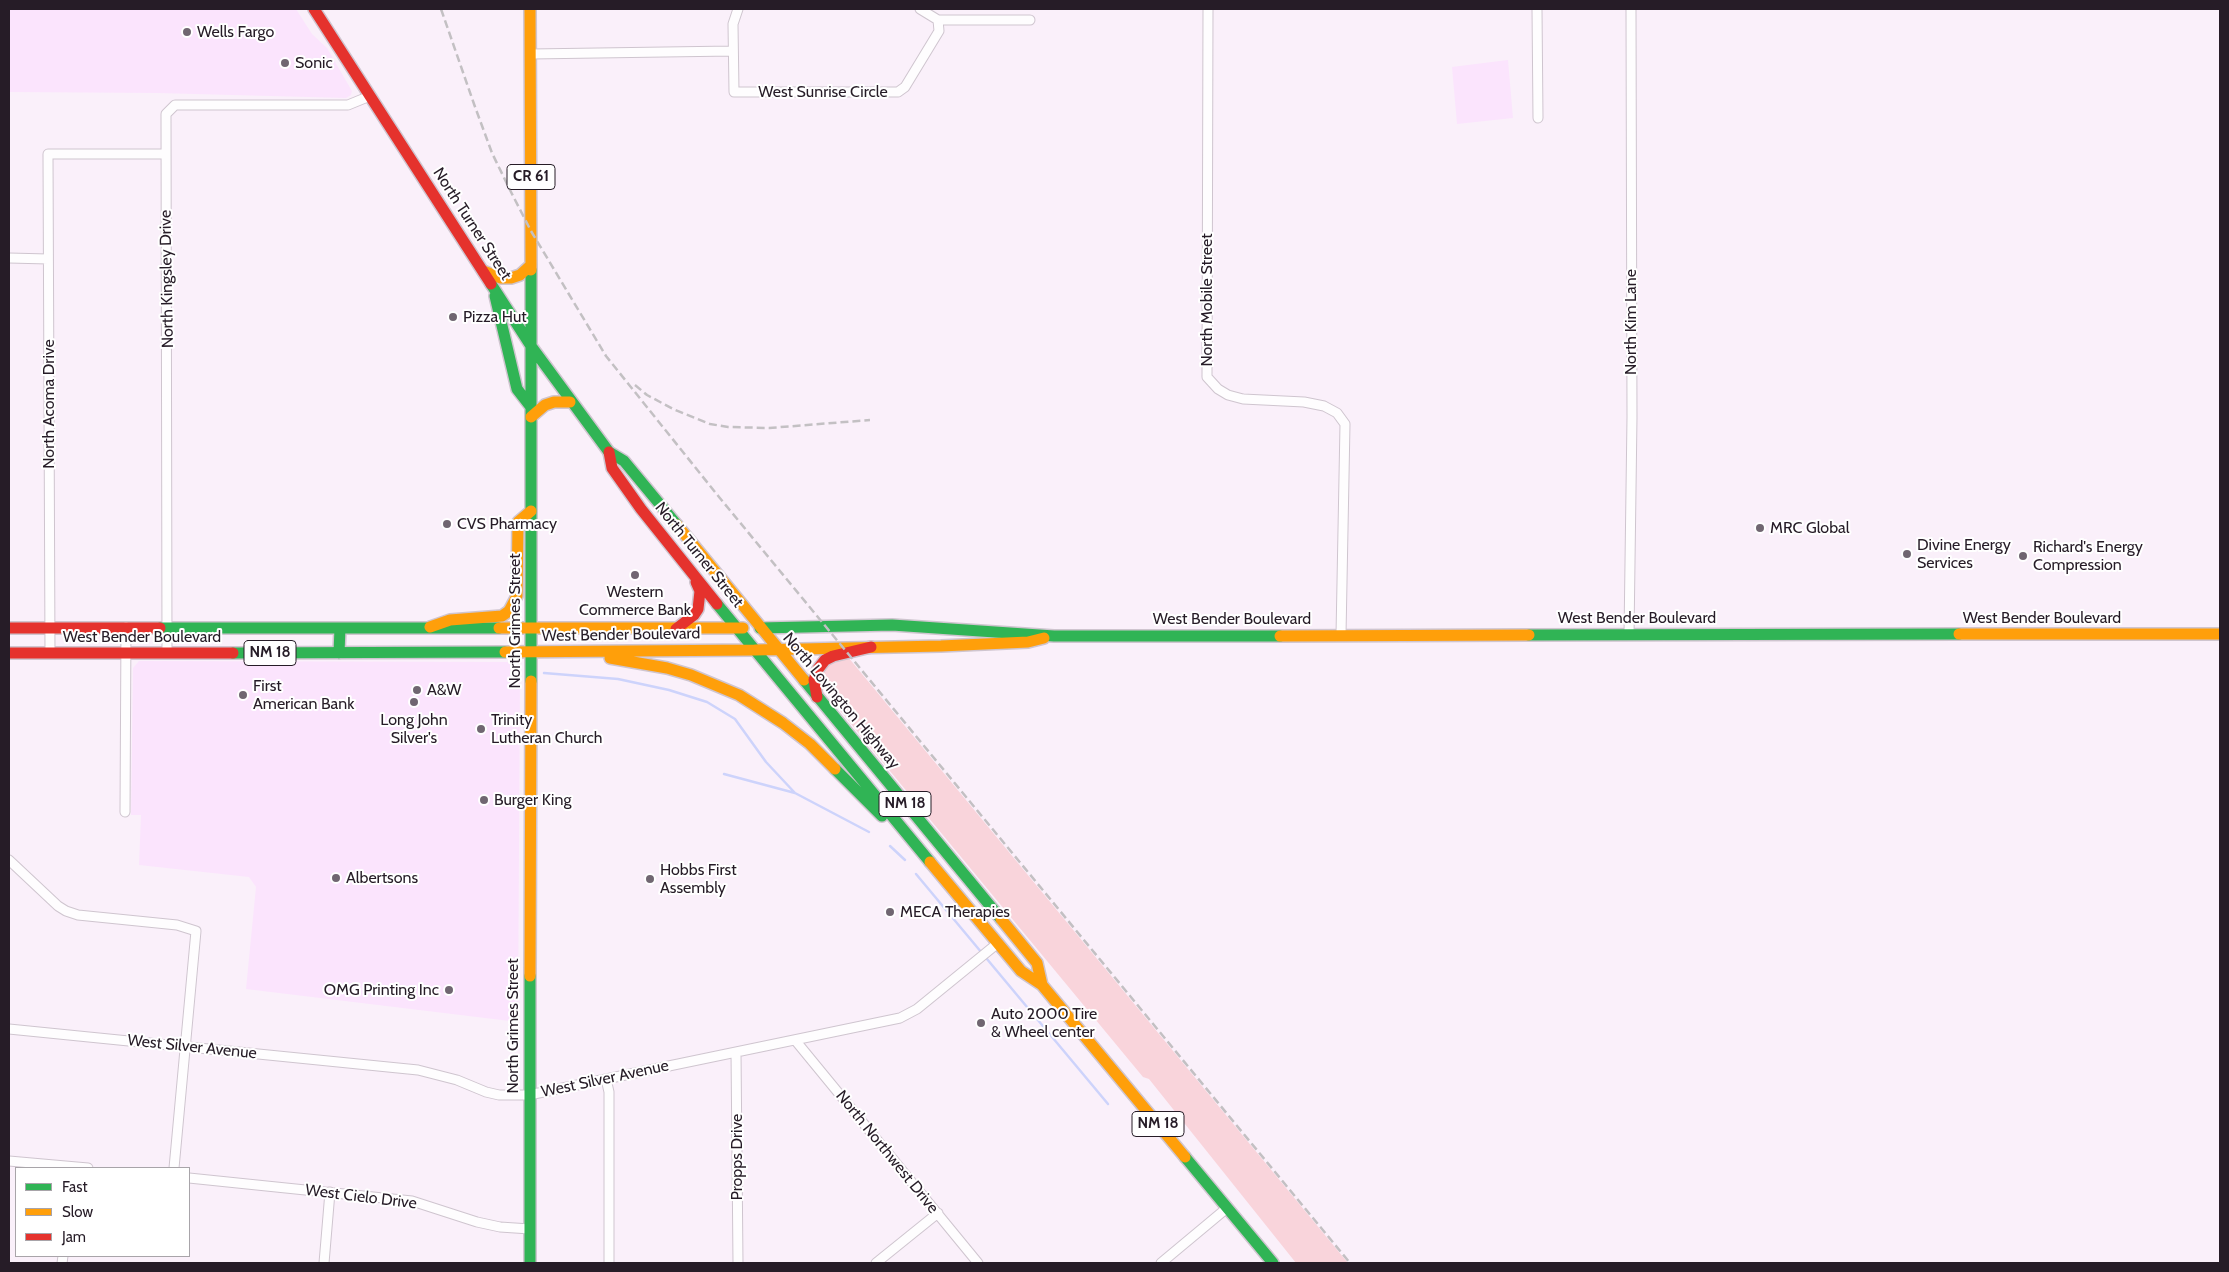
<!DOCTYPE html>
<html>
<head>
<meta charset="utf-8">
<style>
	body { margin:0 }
	#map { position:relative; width:2229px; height:1272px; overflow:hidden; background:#faf0fa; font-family:Cabin,sans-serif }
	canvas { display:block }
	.frame { position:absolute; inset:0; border:10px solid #261c27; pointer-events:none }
	.legend { position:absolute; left:15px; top:1167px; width:175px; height:90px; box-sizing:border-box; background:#fff; border:1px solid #a8a4a9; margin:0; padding:6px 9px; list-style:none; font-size:15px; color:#261c27 }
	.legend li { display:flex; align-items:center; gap:10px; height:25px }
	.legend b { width:25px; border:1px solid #a8a4a9 }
</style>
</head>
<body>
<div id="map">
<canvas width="2229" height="1272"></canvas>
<div class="frame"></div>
<ul class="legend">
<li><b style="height:6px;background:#30b455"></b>Fast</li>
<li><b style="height:6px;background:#ff9f0a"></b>Slow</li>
<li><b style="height:6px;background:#e5322d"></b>Jam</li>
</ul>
</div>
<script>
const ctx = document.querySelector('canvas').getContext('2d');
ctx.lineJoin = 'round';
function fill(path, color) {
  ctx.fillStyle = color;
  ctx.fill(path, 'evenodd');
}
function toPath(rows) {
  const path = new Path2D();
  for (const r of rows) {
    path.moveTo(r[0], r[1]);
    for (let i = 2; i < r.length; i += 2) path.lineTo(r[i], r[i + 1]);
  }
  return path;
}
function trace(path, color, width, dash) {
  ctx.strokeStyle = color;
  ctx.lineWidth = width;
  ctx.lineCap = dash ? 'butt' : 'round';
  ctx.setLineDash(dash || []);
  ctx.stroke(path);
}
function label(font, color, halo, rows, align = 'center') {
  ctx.font = font + ' Cabin,sans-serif';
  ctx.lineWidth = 4;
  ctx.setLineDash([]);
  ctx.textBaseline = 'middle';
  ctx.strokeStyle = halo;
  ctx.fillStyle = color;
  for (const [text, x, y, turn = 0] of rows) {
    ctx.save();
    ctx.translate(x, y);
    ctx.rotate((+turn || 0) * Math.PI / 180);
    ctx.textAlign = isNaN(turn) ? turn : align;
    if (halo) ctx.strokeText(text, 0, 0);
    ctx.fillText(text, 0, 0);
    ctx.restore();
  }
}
fill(toPath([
	[9,9,296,9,312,34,327,48,352,91,351,95,346,98,157,93,9,92],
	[1508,60,1513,118,1457,124,1452,67],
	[139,661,513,662,520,673,518,1022,246,989,256,887,249,877,139,865,141,815,131,815,133,668]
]), '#fbe4fd');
fill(toPath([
	[848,657,1348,1263,1296,1263,1149,1079,1143,1077,832,701,824,685,822,675,826,665]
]), '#f9d4db');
trace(toPath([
	[544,673,618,679,669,690,707,702,735,719,766,762,795,793],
	[724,774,795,793,869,832],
	[890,846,905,860],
	[916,874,1108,1104]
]), '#cdd3fb', 2.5);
const street = toPath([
	[738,9,733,24,734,92,898,92,905,87,939,31,938,20],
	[920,9,938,20,1030,20],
	[1208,9,1207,377,1218,389,1228,395,1243,399,1304,402,1324,406,1337,413,1345,424,1341,635],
	[1537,9,1538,118],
	[531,54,732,51],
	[9,258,48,259],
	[1629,635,1632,417,1631,9],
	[50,653,48,154,166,154],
	[167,653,166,114,175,105,348,105,370,96],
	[125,812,126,627],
	[9,860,58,906,66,911,78,915,177,925,196,931,174,1168],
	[9,1029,418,1070,457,1080,486,1092,499,1095,529,1095,900,1018,917,1009,998,943],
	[795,1040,978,1263],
	[736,1052,738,1263],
	[606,1079,609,1092,609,1263],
	[9,1161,88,1168],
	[189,1178,412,1201,477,1222,500,1227,530,1229],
	[62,1263,63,1256],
	[324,1263,330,1192],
	[876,1263,938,1213],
	[1161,1263,1227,1208]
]);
const fast = toPath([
	[531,270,531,346,609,452,624,461,677,525],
	[491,284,531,346,531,681],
	[495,296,517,389,531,407],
	[717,604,930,862],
	[160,628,499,628],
	[760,628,892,625,1054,636,1280,636],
	[1529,635,1959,634],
	[233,653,505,652],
	[339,653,340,628],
	[804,680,1001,919],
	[835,769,882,816],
	[1185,1157,1273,1263],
	[530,1263,530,976]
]);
const slow = toPath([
	[530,9,531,270],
	[483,271,501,278,511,278,520,275,531,265],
	[531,417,545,405,554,402,570,402],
	[677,525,804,680],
	[430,627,450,620,502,616,509,611,517,596,518,522,531,511],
	[499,628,743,628],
	[1959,634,2220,634],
	[1280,636,1529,635],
	[755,650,941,646,1028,642,1044,638],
	[505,652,755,650],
	[610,658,667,668,691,675,739,695,783,723,810,744,835,769],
	[930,862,1021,971,1042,985,1185,1157],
	[1001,919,1037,963,1042,985],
	[530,976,531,681]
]);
const jam = toPath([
	[314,9,491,284],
	[609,452,612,468,641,509,717,604],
	[9,628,160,628],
	[676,629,694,615,698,609,700,591,696,582],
	[9,653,233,653],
	[817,697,814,680,818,669,825,660,833,656,871,647]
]);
trace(street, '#cfc5cf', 11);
trace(fast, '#cfc5cf', 14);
trace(slow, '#cfc5cf', 14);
trace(jam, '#cfc5cf', 14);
trace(street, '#fefdfe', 9);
trace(fast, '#30b455', 11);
trace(slow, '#ff9f0a', 11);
trace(jam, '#e5322d', 11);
trace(toPath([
	[441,9,474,104,492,153,511,192,531,231,606,356,719,497,1350,1263],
	[635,385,647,395,673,409,710,424,728,427,769,428,870,420]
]), '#c3c0c3', 2.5, [8, 4]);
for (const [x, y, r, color] of [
	[187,32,5,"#706671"],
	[285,63,5,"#706671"],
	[453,317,5,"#706671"],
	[447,524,5,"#706671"],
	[1760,528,5,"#706671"],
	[1907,554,5,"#706671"],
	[2023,556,5,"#706671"],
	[635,575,5,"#706671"],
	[417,690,5,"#706671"],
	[243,695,5,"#706671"],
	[414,702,5,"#706671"],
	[481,729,5,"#706671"],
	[484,800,5,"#706671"],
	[336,878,5,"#706671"],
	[650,879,5,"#706671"],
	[890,912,5,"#706671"],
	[449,990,5,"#706671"],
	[981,1023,5,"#706671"]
]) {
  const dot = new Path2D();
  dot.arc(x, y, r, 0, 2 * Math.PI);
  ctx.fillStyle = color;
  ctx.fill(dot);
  trace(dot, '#fff', 2);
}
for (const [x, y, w] of [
	[531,177,48],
	[270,653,52],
	[905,804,52],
	[1158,1124,52]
]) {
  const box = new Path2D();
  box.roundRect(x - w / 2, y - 12.5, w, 25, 4);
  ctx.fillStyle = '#fff';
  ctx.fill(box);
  trace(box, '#261c27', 1);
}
label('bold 15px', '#261c27', null, [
	["CR 61",531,177],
	["NM 18",270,653],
	["NM 18",905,804],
	["NM 18",1158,1124]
]);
label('16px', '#261c27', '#fff', [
	["Wells Fargo",197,32],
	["Sonic",295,63],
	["Pizza Hut",463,317],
	["CVS Pharmacy",457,524],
	["MRC Global",1770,528],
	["Divine Energy",1917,545],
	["Services",1917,563],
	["Richard's Energy",2033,547],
	["Compression",2033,565],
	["Western",635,592,"center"],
	["Commerce Bank",635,610,"center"],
	["First",253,686],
	["American Bank",253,704],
	["A&W",427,690],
	["Long John",414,720,"center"],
	["Silver's",414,738,"center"],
	["Trinity",491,720],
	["Lutheran Church",491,738],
	["Burger King",494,800],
	["Hobbs First",660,870],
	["Assembly",660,888],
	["Albertsons",346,878],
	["MECA Therapies",900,912],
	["OMG Printing Inc",439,990,"right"],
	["Auto 2000 Tire",991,1014],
	["& Wheel center",991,1032]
], 'left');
label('16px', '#261c27', '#fff', [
	["West Sunrise Circle",823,92],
	["North Turner Street",472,224,57],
	["North Kingsley Drive",167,279,-91],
	["North Mobile Street",1207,300,-90],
	["North Kim Lane",1631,322,-90],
	["North Acoma Drive",49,404,-90],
	["North Turner Street",699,555,51],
	["West Bender Boulevard",1637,618],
	["West Bender Boulevard",2042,618],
	["West Bender Boulevard",1232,619],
	["North Grimes Street",515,621,-90],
	["West Bender Boulevard",621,635,-1],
	["West Bender Boulevard",142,637],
	["North Lovington Highway",841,701,50],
	["North Grimes Street",513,1026,-90],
	["West Silver Avenue",192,1047,6],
	["West Silver Avenue",605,1079,-12],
	["North Northwest Drive",887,1152,51],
	["Propps Drive",737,1157,-90],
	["West Cielo Drive",361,1197,7]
]);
</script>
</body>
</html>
